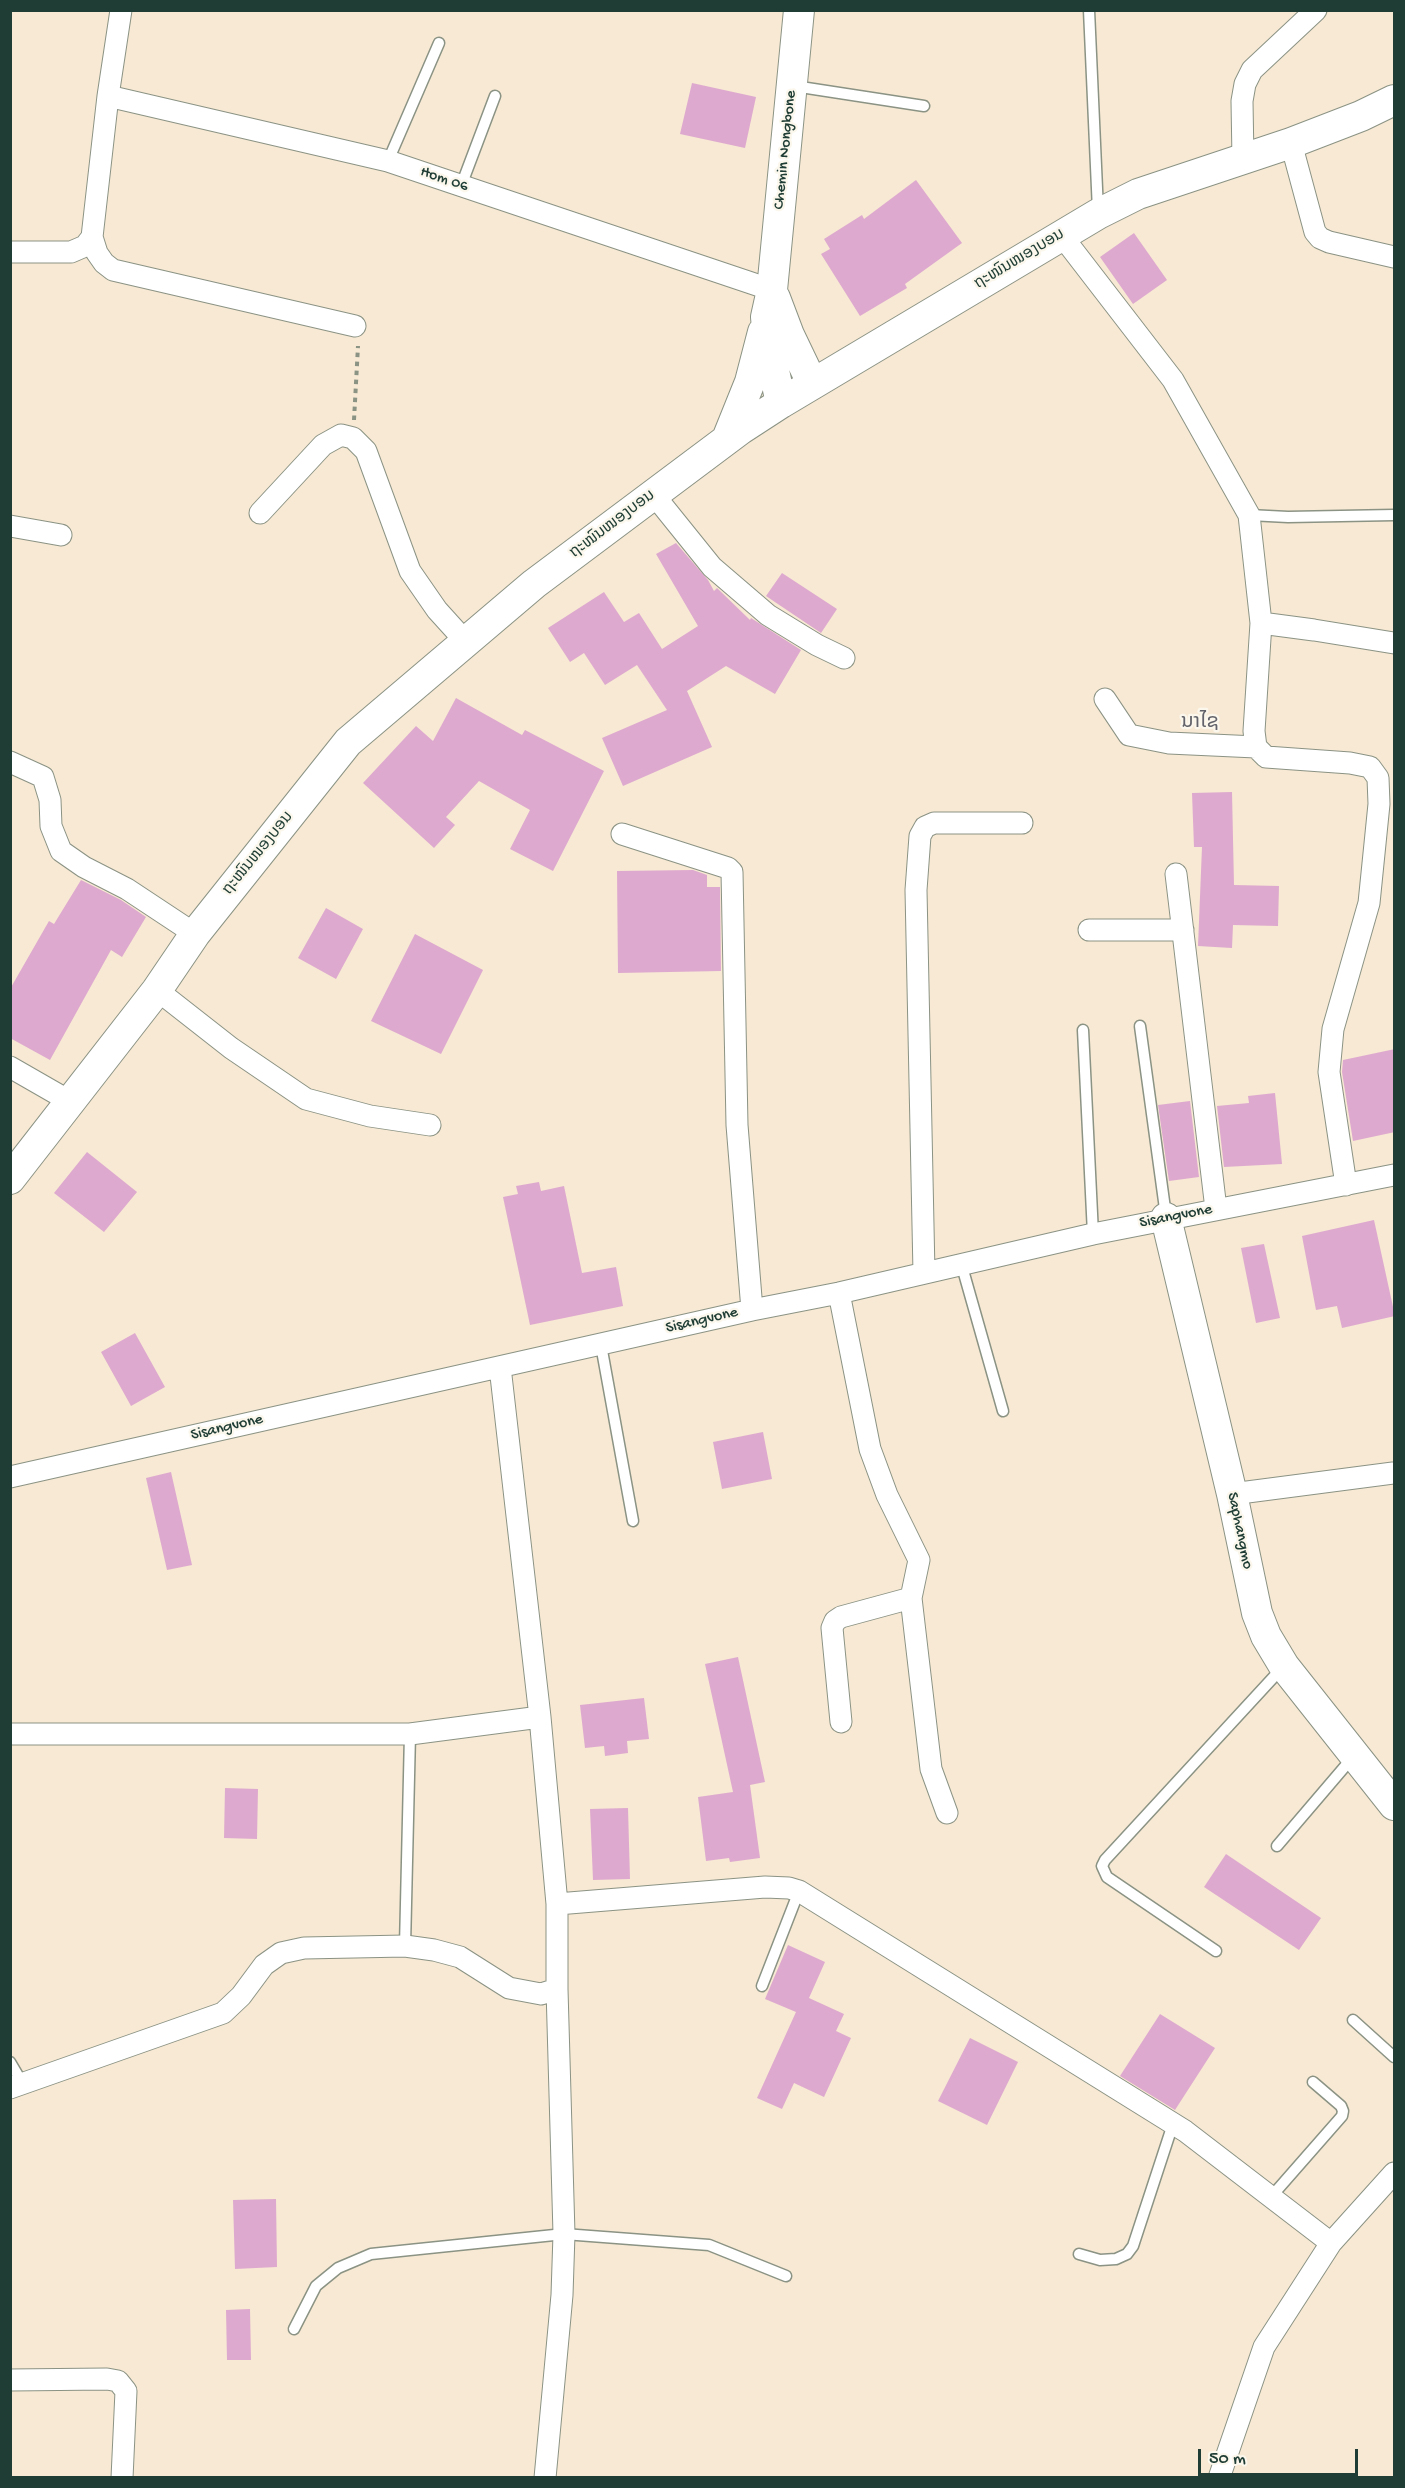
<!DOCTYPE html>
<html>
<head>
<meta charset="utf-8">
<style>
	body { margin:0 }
	#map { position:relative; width:1405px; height:2488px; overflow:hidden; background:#f7e9d4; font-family:"Gochi Hand",sans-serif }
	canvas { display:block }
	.frame { position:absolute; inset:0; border:12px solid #1f3d34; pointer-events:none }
	.scale { position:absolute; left:1198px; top:2449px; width:160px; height:27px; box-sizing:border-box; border:3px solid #1f3d34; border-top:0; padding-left:8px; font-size:18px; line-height:21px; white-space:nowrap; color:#1f3d34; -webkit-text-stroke:4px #fbf7ec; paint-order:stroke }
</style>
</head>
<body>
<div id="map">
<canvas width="1405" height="2488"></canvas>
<div class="frame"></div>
<div class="scale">50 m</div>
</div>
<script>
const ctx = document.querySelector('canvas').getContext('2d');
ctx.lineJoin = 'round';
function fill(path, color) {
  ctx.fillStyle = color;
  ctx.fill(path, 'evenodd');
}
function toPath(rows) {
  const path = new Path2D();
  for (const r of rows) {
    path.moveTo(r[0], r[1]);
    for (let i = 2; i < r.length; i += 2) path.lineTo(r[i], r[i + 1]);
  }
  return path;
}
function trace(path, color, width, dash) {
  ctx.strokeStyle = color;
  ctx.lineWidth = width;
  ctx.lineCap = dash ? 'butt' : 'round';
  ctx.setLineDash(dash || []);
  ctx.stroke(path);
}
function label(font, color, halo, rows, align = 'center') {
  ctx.font = font + ' "Gochi Hand","Noto Sans Lao",sans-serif';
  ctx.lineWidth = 4.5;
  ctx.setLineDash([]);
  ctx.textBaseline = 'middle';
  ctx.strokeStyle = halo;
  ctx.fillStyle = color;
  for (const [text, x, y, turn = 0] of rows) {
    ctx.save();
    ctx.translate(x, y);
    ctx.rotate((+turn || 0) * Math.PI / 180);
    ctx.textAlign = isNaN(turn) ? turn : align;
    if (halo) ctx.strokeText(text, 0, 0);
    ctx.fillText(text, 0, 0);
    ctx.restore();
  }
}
fill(toPath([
	[692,83,756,97,745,148,680,134],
	[916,180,962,243,905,284,907,288,860,316,821,254,830,249,824,239,862,215,864,219],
	[1134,233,1167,280,1133,304,1100,257],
	[676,543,708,580,714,591,717,588,750,620,751,618,801,650,775,694,726,666,687,691,712,747,623,786,602,738,667,710,637,665,605,685,584,653,570,662,548,628,604,592,624,622,639,613,662,649,698,626,656,554],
	[782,573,837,609,821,633,766,596],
	[456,698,522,735,525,730,604,771,553,871,510,849,530,810,479,781,446,817,455,825,434,848,363,783,416,726,433,741],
	[1232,792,1234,885,1279,886,1278,926,1233,925,1232,948,1198,946,1202,847,1194,847,1192,793],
	[693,870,707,875,707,887,720,887,721,971,618,973,617,871],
	[81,880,121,900,146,917,122,957,111,950,50,1060,10,1038,10,989,49,921,54,924],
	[326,908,363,929,336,979,298,958],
	[415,934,483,970,441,1054,371,1021],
	[1395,1049,1395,1132,1353,1141,1342,1072,1343,1060],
	[1275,1093,1282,1164,1224,1167,1217,1106,1249,1103,1248,1096],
	[1190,1101,1199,1177,1169,1181,1158,1105],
	[87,1152,137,1192,104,1232,54,1193],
	[539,1182,541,1191,564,1186,582,1273,616,1267,623,1306,530,1325,503,1197,518,1194,516,1186],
	[1374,1220,1395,1316,1342,1328,1337,1306,1316,1310,1302,1236],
	[1264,1244,1280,1318,1256,1323,1241,1248],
	[135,1333,165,1387,131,1406,101,1352],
	[763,1432,772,1479,722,1489,713,1442],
	[171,1472,192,1565,167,1570,146,1478],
	[738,1657,765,1782,750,1785,760,1858,730,1862,729,1858,706,1861,698,1797,733,1792,705,1664],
	[644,1698,649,1739,627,1741,628,1753,605,1756,604,1746,585,1748,580,1705],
	[225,1788,258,1789,257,1839,224,1838],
	[628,1808,630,1879,593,1880,590,1809],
	[1226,1854,1321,1918,1299,1950,1204,1887],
	[788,1945,825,1962,809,1998,844,2014,836,2031,851,2038,824,2097,794,2083,782,2109,757,2098,796,2012,765,1999],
	[1160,2014,1215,2048,1175,2110,1120,2076],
	[970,2038,1018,2062,987,2125,938,2101],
	[276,2199,277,2267,235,2269,233,2200],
	[250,2309,251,2360,227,2360,226,2310]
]), '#dea9ce');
const lane = toPath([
	[1089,10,1098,211],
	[794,86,924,106],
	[388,161,439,43],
	[461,186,495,96],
	[1249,515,1288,517,1394,515],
	[1140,1026,1166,1216],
	[1083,1030,1093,1234],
	[961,1263,1003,1411],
	[601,1345,633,1521],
	[1277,1846,1353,1757],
	[405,1946,410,1734],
	[1216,1951,1107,1877,1102,1866,1105,1860,1282,1668],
	[762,1986,799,1891],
	[1353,2020,1394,2057],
	[10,2062,23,2084],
	[1271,2197,1342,2116,1343,2111,1341,2106,1313,2082],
	[1079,2254,1100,2260,1116,2259,1127,2254,1133,2246,1173,2124],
	[294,2329,316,2286,338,2268,371,2254,564,2234,709,2245,786,2276]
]);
const street = toPath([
	[121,10,108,96,92,237,97,253,104,263,113,270,355,326],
	[108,96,388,161,772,290],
	[1291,143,1315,232,1320,238,1329,242,1394,257],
	[1243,160,1242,101,1245,84,1252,70,1316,10],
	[1062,236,1173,380,1249,515,1261,623,1254,731,1256,747,1266,757,1350,763,1370,767,1378,778,1379,804,1369,903,1333,1029,1329,1072,1346,1185],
	[10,252,71,252,85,246,92,237],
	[654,495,712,567,768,615,817,645,844,658],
	[260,513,323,445,341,435,353,438,366,451,410,571,437,610,466,642],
	[10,526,61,535],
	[1261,623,1314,630,1394,643],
	[1105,699,1129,735,1169,743,1256,747],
	[10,762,43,777,50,800,51,826,61,851,84,867,127,889,195,934],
	[622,834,728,868,732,872,737,1125,752,1310],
	[1176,874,1216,1209],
	[1089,930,1183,930],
	[157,990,231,1048,306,1099,370,1116,430,1125],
	[10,1067,71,1102],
	[924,1273,916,890,920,836,925,827,934,823,1022,823],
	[839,1293,870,1449,887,1495,919,1560,911,1598,931,1769,947,1813],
	[500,1367,540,1717,557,1904,557,1989,564,2234,562,2295,545,2478],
	[10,1477,752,1310,839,1293,1093,1234,1394,1175],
	[1232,1494,1393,1473],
	[841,1722,832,1628,835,1621,841,1617,911,1598],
	[10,1734,410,1734,540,1717],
	[557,1904,765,1887,789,1888,799,1891,1185,2131,1331,2243],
	[10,2088,223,2013,241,1996,264,1965,281,1953,304,1948,405,1946,434,1950,460,1957,509,1988,541,1994,557,1989],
	[10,2380,107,2379,118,2381,126,2391,122,2478],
	[1219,2478,1264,2347,1331,2243,1394,2173]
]);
const secondary = toPath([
	[775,298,789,335,812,383],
	[781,403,769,348,766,317,772,290,799,10],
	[727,439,750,382,763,332],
	[10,1179,157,990,195,934,348,742,534,584,741,429,781,403,1098,214,1138,194,1291,143,1361,116,1394,100],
	[1166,1218,1232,1494,1257,1613,1266,1636,1284,1666,1394,1805]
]);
trace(lane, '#8b9384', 13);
trace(street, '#8b9384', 23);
trace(secondary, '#8b9384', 32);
trace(toPath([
	[354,420,358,346]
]), '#8b9384', 4, [4.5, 4.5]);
trace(lane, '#fff', 10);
trace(street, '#fff', 21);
trace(secondary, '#fff', 30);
label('16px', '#1f3d34', '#fbf7ec', [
	["Chemin Nongbone",786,150,-84],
	["Hom 06",444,180,19],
	["ຖະໜົນໜອງບອນ",1020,260,-31],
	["ຖະໜົນໜອງບອນ",613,525,-37],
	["ຖະໜົນໜອງບອນ",259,854,-51],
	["Sisangvone",1176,1217,-11],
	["Sisangvone",702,1321,-13],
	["Sisangvone",227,1428,-13],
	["Saphangmo",1239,1531,78]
]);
label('20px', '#62636a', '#fbf7ec', [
	["ນາໄຊ",1200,724]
]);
</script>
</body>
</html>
